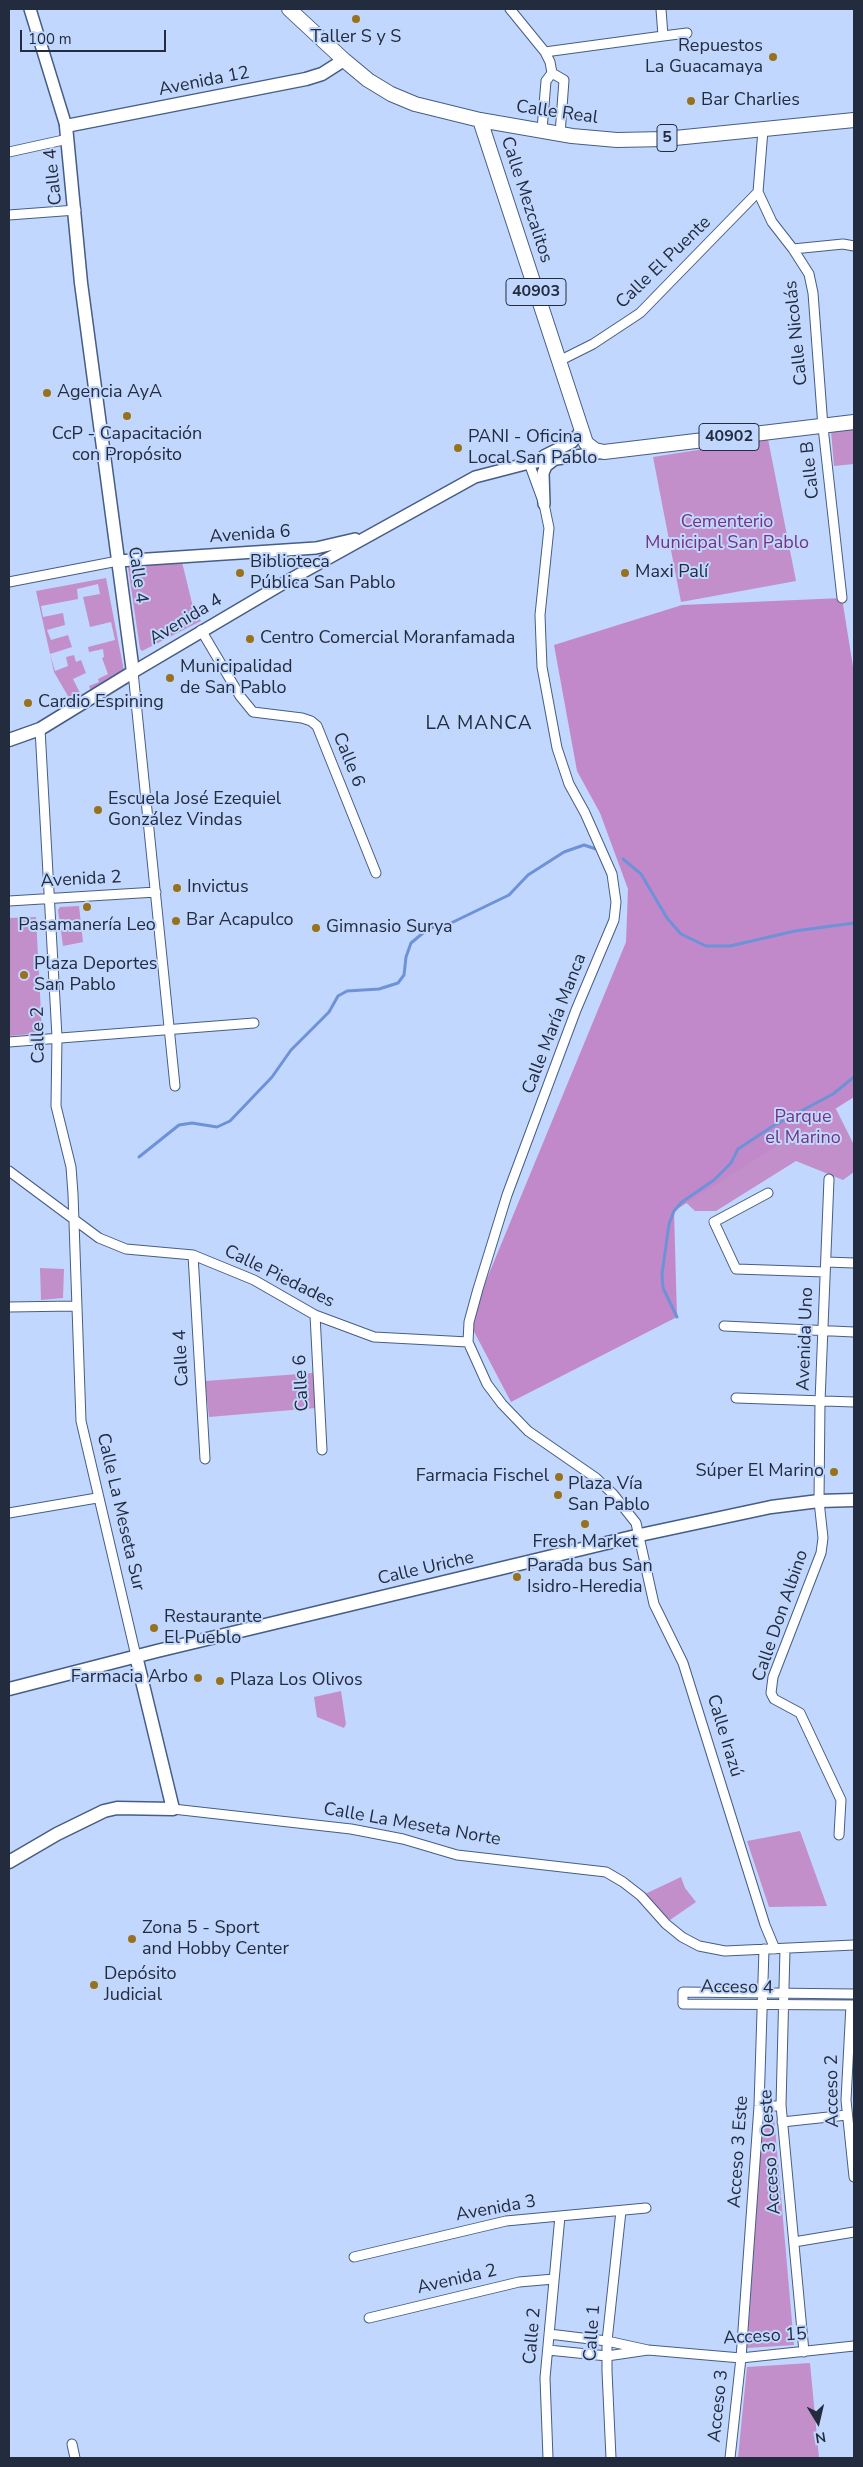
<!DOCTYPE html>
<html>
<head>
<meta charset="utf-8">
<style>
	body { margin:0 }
	#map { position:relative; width:863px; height:2467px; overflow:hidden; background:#c2d7fd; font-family:"Nunito Sans",sans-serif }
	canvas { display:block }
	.frame { position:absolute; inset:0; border:10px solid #222c3e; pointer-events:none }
	.north { position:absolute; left:793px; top:2397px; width:50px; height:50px; -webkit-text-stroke:4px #c2d7fd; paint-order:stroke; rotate:171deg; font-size:14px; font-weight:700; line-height:20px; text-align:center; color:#222c3e }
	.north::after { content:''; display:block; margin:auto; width:18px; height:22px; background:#222c3e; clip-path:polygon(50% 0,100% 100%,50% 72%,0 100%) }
	.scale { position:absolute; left:20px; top:30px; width:146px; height:22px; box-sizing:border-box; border:2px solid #222c3e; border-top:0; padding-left:6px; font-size:15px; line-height:18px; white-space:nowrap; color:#222c3e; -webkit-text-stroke:4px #c2d7fd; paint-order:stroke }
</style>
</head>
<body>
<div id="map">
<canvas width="863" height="2467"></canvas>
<div class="frame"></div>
<div class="north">N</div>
<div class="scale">100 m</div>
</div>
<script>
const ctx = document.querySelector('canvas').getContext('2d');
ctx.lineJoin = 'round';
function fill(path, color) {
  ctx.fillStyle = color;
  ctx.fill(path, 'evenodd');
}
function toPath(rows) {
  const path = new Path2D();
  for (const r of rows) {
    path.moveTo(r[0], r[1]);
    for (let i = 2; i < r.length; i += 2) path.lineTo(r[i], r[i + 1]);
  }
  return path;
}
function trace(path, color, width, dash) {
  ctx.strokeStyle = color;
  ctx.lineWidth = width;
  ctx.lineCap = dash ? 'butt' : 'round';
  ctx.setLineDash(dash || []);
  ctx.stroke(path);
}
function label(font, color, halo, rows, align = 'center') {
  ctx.font = font + ' "Nunito Sans",sans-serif';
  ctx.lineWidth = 4;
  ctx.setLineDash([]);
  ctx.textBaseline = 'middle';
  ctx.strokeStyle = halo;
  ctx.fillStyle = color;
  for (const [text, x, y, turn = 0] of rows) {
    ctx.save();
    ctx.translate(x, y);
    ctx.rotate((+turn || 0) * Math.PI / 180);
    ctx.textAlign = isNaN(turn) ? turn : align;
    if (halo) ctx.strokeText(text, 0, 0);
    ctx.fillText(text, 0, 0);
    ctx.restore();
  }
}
fill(toPath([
	[854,429,854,464,834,466,831,431],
	[768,439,796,581,681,602,653,457],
	[182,562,193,607,201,621,142,651,140,649,128,567],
	[106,578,124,671,72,703,54,672,36,591],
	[98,584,100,594,83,597,90,627,111,622,115,640,88,647,89,652,103,649,104,657,102,658,108,674,98,679,99,682,89,686,91,691,81,695,73,679,86,673,81,660,76,662,74,655,66,657,68,666,55,671,50,654,72,647,68,635,51,640,47,630,65,625,63,613,43,617,41,606,78,599,77,589],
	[79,906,83,942,63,946,58,910,60,907],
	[36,917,42,1033,9,1036,9,918],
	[828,1106,836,1109,854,1145,854,1172,843,1180,796,1161,716,1211,695,1211,680,1197],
	[40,1268,64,1269,63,1298,41,1300],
	[313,1373,316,1408,209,1417,205,1381],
	[341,1691,346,1724,344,1728,317,1717,314,1697],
	[800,1831,827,1906,769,1907,747,1841],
	[681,1877,685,1888,696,1902,670,1920,645,1894],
	[774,2116,794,2345,747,2348,763,2117],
	[810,2363,819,2458,738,2458,747,2367]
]), '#c28fca');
fill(toPath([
	[842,598,854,673,854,1097,674,1211,677,1317,511,1402,469,1322,626,942,628,889,600,813,577,771,554,645,682,605]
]), '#c289ca');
trace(toPath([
	[623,859,641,874,667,918,681,934,706,946,730,946,795,931,854,923],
	[139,1157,179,1125,192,1123,217,1127,230,1121,272,1077,291,1050,329,1012,338,996,347,991,379,989,398,983,404,975,406,957,411,943,429,928,449,924,509,895,528,875,564,852,584,845,596,849],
	[677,1317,663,1288,662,1274,669,1224,674,1211,682,1202,714,1180,731,1163,738,1149,773,1126,833,1094,854,1077]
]), '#6d92d7', 3);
const minor = toPath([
	[510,9,545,52,550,62,552,73,546,81,542,130],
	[661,9,663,36,687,33],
	[545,52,663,36],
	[552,73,564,80,560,134],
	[763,130,758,192,772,222,793,249,809,274,813,293,823,427,842,598],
	[9,152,68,139],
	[9,215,76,210],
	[793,249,843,244,854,246],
	[559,361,593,344,640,313,758,192],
	[529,463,544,504,549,528,540,615,541,642,542,667,557,748,569,784,585,813,612,874,616,902,614,920,576,1010,507,1195,478,1289,469,1322,468,1342,487,1384,502,1404,528,1431,596,1478,613,1494,636,1523,654,1604,683,1663,765,1925,775,1949],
	[9,582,118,561],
	[201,630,240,696,253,712,302,718,311,721,317,726,376,873],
	[133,672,175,1086],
	[40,729,57,1037,56,1106,71,1167,73,1194,81,1421,136,1656],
	[9,901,156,892],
	[9,1042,254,1023],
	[9,1171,99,1238,126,1249,193,1255,254,1280,315,1315,374,1337,468,1342],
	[829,1179,820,1401,819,1501,823,1538,821,1553,773,1677,771,1693,774,1699,800,1713,841,1800,839,1835],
	[768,1193,714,1222,736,1269,825,1272],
	[193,1255,205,1459],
	[826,1262,854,1263],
	[9,1307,75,1306],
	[315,1315,322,1450],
	[724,1326,854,1332],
	[736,1398,854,1402],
	[9,1513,97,1498],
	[173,1809,351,1829,403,1839,457,1855,606,1872,623,1882,641,1896,666,1924,682,1937,699,1946,725,1951,854,1945],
	[785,1949,781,2105,804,2352],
	[854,1994,683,1992,683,2004,854,2005],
	[851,2005,846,2100,854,2177],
	[759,2106,781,2106],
	[782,2122,847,2115],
	[794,2242,854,2232],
	[354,2257,506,2221,646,2208],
	[369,2318,519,2282,554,2279],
	[548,2350,607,2356,648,2350,607,2341,549,2334],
	[648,2350,741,2358,854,2346],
	[72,2444,75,2458],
	[548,2458,545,2378,560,2216],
	[611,2458,607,2371,607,2341,621,2211],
	[730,2458,741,2358,759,2106,764,1949]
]);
const tertiary = toPath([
	[30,9,66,126],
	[544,456,572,442,581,431],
	[544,504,543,473,546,466,555,459],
	[118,561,316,548,355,539],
	[133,672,289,580,475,477,529,463,604,452]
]);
const secondary = toPath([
	[9,740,40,729,133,672,81,283,66,126,306,79,322,74,344,60],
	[9,1689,157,1651,640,1535,771,1507,819,1501,854,1500],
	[9,1862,57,1834,104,1811,117,1808,173,1809,136,1656]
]);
const primary = toPath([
	[289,9,344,60,368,80,391,94,415,104,480,120,572,136,617,140,665,139,854,120],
	[480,120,586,443,595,450,604,452,854,422]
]);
trace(minor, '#465d86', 11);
trace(tertiary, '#465d86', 14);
trace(secondary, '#465d86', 15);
trace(primary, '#465d86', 16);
trace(minor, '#fff', 9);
trace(tertiary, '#fff', 11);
trace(secondary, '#fff', 12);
trace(primary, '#fff', 14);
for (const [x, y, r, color] of [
	[356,19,5,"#98711c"],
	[773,57,5,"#98711c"],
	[691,101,5,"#98711c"],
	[47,393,5,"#98711c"],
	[127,416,5,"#98711c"],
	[458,448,5,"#98711c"],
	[240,573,5,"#98711c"],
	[625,573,5,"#98711c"],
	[250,639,5,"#98711c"],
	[170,678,5,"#98711c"],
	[28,703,5,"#98711c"],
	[98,810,5,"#98711c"],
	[177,888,5,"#98711c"],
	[87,907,5,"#98711c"],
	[176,921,5,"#98711c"],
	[316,928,5,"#98711c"],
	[24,975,5,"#98711c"],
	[834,1472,5,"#98711c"],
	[559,1477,5,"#98711c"],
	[558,1495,5,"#98711c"],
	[585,1524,5,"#98711c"],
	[517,1577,5,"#98711c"],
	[154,1628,5,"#98711c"],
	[198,1678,5,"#98711c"],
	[220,1681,5,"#98711c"],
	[132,1939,5,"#98711c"],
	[94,1985,5,"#98711c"]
]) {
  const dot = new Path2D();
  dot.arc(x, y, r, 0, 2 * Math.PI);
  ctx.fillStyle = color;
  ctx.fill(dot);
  trace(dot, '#c2d7fd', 2);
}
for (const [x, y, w] of [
	[667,138,20],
	[536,292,60],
	[729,437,60]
]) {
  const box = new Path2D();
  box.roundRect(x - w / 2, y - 13.5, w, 27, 4);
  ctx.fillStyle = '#c2d7fd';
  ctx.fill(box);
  trace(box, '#222c3e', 1);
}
label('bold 16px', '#222c3e', null, [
	["5",667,138],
	["40903",536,292],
	["40902",729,437]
]);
label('18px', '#222c3e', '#c2d7fd', [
	["Taller S y S",356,38,"center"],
	["Repuestos",763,47,"right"],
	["La Guacamaya",763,68,"right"],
	["Bar Charlies",701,101],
	["Agencia AyA",57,393],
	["CcP - Capacitación",127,435,"center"],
	["con Propósito",127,456,"center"],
	["PANI - Oficina",468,438],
	["Local San Pablo",468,459],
	["Biblioteca",250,563],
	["Pública San Pablo",250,584],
	["Maxi Palí",635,573],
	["Centro Comercial Moranfamada",260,639],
	["Municipalidad",180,668],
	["de San Pablo",180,689],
	["Cardio Espining",38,703],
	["Escuela José Ezequiel",108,800],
	["González Vindas",108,821],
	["Invictus",187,888],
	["Bar Acapulco",186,921],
	["Pasamanería Leo",87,926,"center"],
	["Gimnasio Surya",326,928],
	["Plaza Deportes",34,965],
	["San Pablo",34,986],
	["Súper El Marino",824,1472,"right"],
	["Farmacia Fischel",549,1477,"right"],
	["Plaza Vía",568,1485],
	["San Pablo",568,1506],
	["Fresh Market",585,1543,"center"],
	["Parada bus San",527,1567],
	["Isidro-Heredia",527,1588],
	["Restaurante",164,1618],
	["El Pueblo",164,1639],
	["Farmacia Arbo",188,1678,"right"],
	["Plaza Los Olivos",230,1681],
	["Zona 5 - Sport",142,1929],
	["and Hobby Center",142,1950],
	["Depósito",104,1975],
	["Judicial",104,1996]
], 'left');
label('18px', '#222c3e', '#c2d7fd', [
	["Avenida 12",204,82,-11],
	["Calle Real",557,113,8],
	["Calle 4",54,177,-96],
	["Calle Mezcalitos",526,200,72],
	["Calle El Puente",664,263,-44],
	["Calle Nicolás",797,333,-96],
	["Calle B",811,470,-96],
	["Avenida 6",250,535,-4],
	["Calle 4",137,575,82],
	["Avenida 4",186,620,-31],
	["Calle 6",348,760,68],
	["Avenida 2",81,880,-3],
	["Calle María Manca",555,1024,-69],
	["Calle 2",39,1035,-91],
	["Calle Piedades",279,1277,26],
	["Avenida Uno",806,1339,-88],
	["Calle 4",182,1358,-93],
	["Calle 6",302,1383,-93],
	["Calle La Meseta Sur",120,1512,77],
	["Calle Uriche",426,1569,-13],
	["Calle Don Albino",781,1616,-71],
	["Calle Irazú",724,1736,73],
	["Calle La Meseta Norte",412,1825,10],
	["Acceso 4",737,1988,1],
	["Acceso 2",833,2091,-91],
	["Acceso 3 Este",739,2152,-86],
	["Acceso 3 Oeste",771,2152,-94],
	["Avenida 3",496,2209,-10],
	["Avenida 2",457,2280,-13],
	["Calle 1",593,2333,-86],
	["Calle 2",533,2336,-85],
	["Acceso 15",765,2337,-3],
	["Acceso 3",719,2406,-84]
]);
label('18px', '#763280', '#c2d7fd', [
	["Cementerio",727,523],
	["Municipal San Pablo",727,544],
	["Parque",803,1118],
	["el Marino",803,1139]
]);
ctx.letterSpacing = '1px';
label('19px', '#222c3e', '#c2d7fd', [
	["LA MANCA",479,724]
]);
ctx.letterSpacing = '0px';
</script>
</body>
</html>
